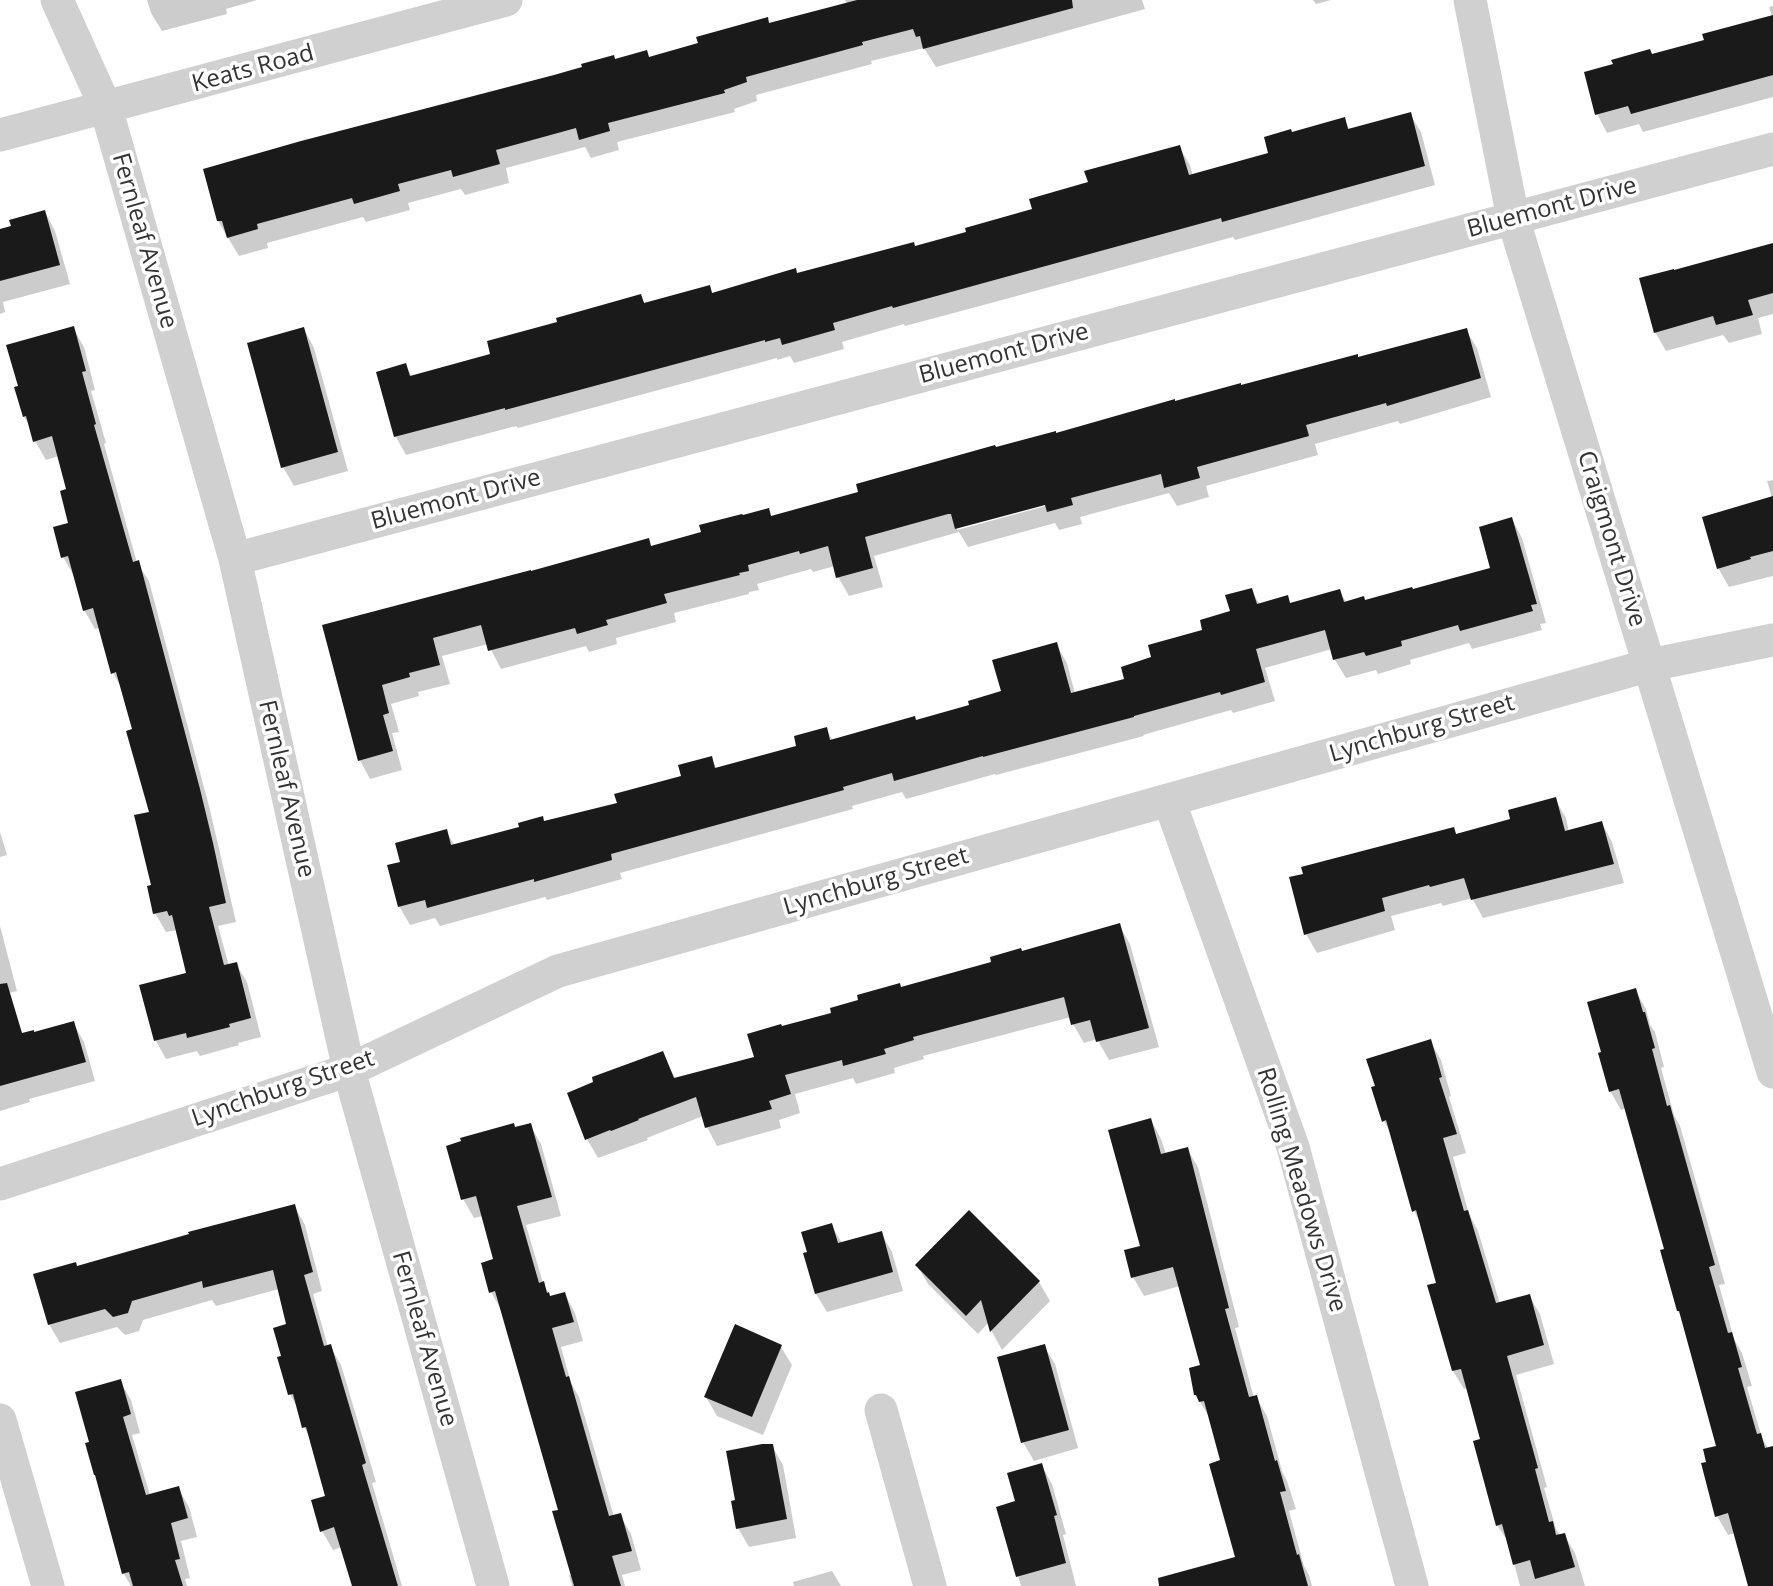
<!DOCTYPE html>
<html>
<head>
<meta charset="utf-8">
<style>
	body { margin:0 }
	canvas { display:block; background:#fff }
</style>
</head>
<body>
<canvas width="1773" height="1586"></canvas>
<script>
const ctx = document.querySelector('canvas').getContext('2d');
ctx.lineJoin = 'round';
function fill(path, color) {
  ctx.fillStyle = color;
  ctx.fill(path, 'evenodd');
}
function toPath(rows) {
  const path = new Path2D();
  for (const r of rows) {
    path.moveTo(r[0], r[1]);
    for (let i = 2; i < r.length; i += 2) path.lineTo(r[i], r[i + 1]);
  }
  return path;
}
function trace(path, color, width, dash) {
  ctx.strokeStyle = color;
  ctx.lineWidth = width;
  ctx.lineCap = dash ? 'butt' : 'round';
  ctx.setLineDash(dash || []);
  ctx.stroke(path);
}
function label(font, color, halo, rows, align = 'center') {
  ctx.font = font + ' "Open Sans",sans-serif';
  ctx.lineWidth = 7;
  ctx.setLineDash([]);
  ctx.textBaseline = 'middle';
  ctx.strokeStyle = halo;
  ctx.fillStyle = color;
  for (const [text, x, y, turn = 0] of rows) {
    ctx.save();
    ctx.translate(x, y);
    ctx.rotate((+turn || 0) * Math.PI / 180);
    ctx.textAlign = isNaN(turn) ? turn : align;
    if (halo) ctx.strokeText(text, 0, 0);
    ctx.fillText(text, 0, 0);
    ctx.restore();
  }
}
fill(toPath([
	[147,0,257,0,226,9,227,14,162,31,151,13],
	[845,0,1142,0,1145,9,936,67,924,48,871,61,872,64,756,95,757,101,734,109,735,112,617,142,619,150,591,158,585,147,506,168,509,183,465,195,461,189,408,203,410,210,366,222,363,217,267,243,268,248,239,256,218,221,615,61,646,52,650,59,700,45,767,19,770,25,847,4],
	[1313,0,1331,0,1316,4],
	[1773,6,1773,97,1643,132,1639,124,1607,133,1597,114,1652,56,1706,41,1772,17,1769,7],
	[1410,114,1421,132,1435,185,1235,240,1233,237,991,303,905,326,904,324,842,342,844,349,794,363,790,356,777,360,777,358,518,428,516,426,406,455,396,437,378,373,405,365,412,377,492,355,559,323,640,296,645,304,709,287,713,294,916,248,1034,210,1090,184,1179,147,1190,165,1193,176,1270,154,1291,134,1344,119,1350,130],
	[45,212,55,231,70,284,3,302,5,312,0,314,0,230,13,227],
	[1773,246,1773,314,1758,318,1762,334,1729,343,1723,335,1666,351,1655,332],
	[73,328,84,347,95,390,91,391,106,443,104,444,137,563,149,581,210,810,236,922,218,926,229,966,236,964,247,982,261,1037,238,1043,239,1045,200,1056,197,1051,166,1059,156,1041,142,986,188,974,177,930,166,932,155,913,151,813,134,730,123,690,113,673,100,628,95,629,84,610,74,576,63,557,70,524,68,490,59,456,46,460,35,441,32,429,24,417,16,388,20,387],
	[304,329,314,348,348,471,294,486,283,467],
	[1466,330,1477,348,1491,397,1400,424,1398,421,1315,444,1318,455,1206,486,1209,497,1177,506,1169,493,1080,517,1082,524,1059,530,1055,523,968,547,959,532,874,556,883,587,849,596,838,577,835,566,813,572,811,569,757,584,759,590,749,592,749,594,674,613,676,622,616,638,617,644,589,652,586,646,501,669,488,644,442,656,450,684,418,692,419,696,391,704,399,732,392,733,402,770,370,779,360,760,324,626,648,540,652,548,703,533,768,510,772,517,860,494,996,449,1358,358],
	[1052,501,1053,504,957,530,957,526],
	[1773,480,1773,576,1729,587,1718,568,1772,498,1767,481],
	[1512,519,1522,538,1546,623,1540,624,1542,630,1472,649,1469,643,1410,660,1411,664,1378,674,1376,670,1346,678,1335,660,1332,649,1265,668,1275,701,1233,713,1231,710,1143,735,1144,736,996,775,995,774,906,799,902,792,852,806,853,809,620,873,622,879,547,900,545,897,440,926,435,918,410,925,399,906,402,863,446,831,455,846,619,804,683,777,711,758,717,769,798,747,826,729,833,741,916,722,971,707,1003,693,1056,644,1067,663,1075,694,1126,680,1153,658,1205,631,1232,613,1251,590,1260,605,1291,605,1339,591,1347,603,1365,602,1413,591,1493,569],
	[1555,799,1566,818,1569,832,1602,823,1612,842,1624,883,1483,918,1472,898,1443,906,1441,903,1391,916,1395,930,1317,953,1306,934,1453,829,1457,835,1512,820],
	[0,832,7,855,0,857],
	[1119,925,1130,944,1159,1047,1109,1060,1097,1039,1084,1043,1073,1024,1071,1017,923,1056,924,1059,894,1068,895,1073,856,1084,853,1078,795,1094,800,1113,779,1120,781,1128,717,1146,707,1127,703,1116,647,1138,648,1140,598,1158,587,1139,662,1053,676,1080,756,1058,782,1028,833,1014,901,989],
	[0,926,17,991,0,995,23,1035,34,1034,73,1023,84,1042,95,1081,29,1099,30,1102,0,1111],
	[1635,990,1646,1009,1650,1025,1655,1032,1664,1067,1661,1068,1674,1115,1680,1126,1725,1284,1719,1285,1734,1339,1742,1353,1752,1386,1747,1387,1762,1438,1773,1456,1773,1586,1750,1586,1735,1533,1728,1535,1717,1516,1703,1464,1708,1463,1718,1447,1682,1317,1678,1311,1666,1250,1626,1108,1621,1110,1610,1091],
	[1430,1041,1441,1060,1451,1096,1449,1097,1466,1153,1453,1157,1469,1214,1478,1231,1500,1304,1529,1296,1540,1314,1554,1364,1516,1375,1547,1487,1544,1488,1556,1529,1560,1536,1564,1535,1575,1553,1585,1586,1520,1586,1509,1543,1497,1525,1483,1440,1468,1388,1464,1389,1453,1371,1438,1284,1422,1226,1414,1211,1392,1135,1384,1121,1373,1088],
	[1151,1120,1161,1139,1166,1154,1187,1149,1198,1167,1239,1327,1235,1328,1254,1398,1256,1397,1267,1416,1282,1471,1287,1481,1296,1509,1289,1511,1304,1566,1309,1575,1312,1586,1191,1586,1237,1558,1222,1462,1211,1420,1196,1395,1202,1366,1180,1286,1144,1296,1133,1277,1126,1251,1142,1247],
	[530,1125,541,1144,561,1216,526,1225,543,1283,551,1298,565,1294,575,1313,583,1341,561,1347,571,1383,579,1397,614,1517,620,1515,631,1534,641,1570,622,1575,625,1586,572,1586,569,1575,572,1575,560,1511,502,1311,491,1292,495,1260,483,1216,474,1218,463,1199,516,1129],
	[294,1206,305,1225,322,1291,313,1294,328,1347,330,1346,341,1365,376,1482,372,1483,402,1586,353,1586,342,1547,333,1550,322,1531,328,1497,311,1439,304,1427,300,1412,290,1394,283,1357,288,1325,279,1289,216,1306,212,1300,143,1320,139,1331,125,1335,117,1327,60,1343,49,1324,77,1268],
	[969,1213,1039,1282,1050,1301,1002,1350,992,1332,989,1322,978,1334,928,1284,917,1265],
	[831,1225,842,1243,881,1233,892,1252,903,1291,827,1312,816,1294],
	[1044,1346,1055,1364,1078,1448,1034,1461,1023,1442],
	[781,1347,792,1365,763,1435,717,1416,706,1397],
	[120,1381,131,1400,140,1433,132,1435,150,1495,178,1488,189,1507,197,1537,181,1541,190,1578,185,1579,187,1586,131,1586,124,1574,99,1480,92,1443],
	[772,1446,783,1465,796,1538,749,1547,738,1528,737,1502],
	[1041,1465,1052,1484,1066,1534,1063,1535,1076,1586,1021,1586,998,1508,1017,1502],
	[832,1571,841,1586,794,1586,793,1582]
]), '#0003');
fill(toPath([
	[857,0,1072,0,1073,8,923,49,920,36,916,37,913,29,862,42,863,45,746,77,747,82,724,90,725,93,608,123,610,131,579,140,576,128,496,150,500,164,453,177,451,170,398,184,400,191,354,204,352,198,257,224,258,229,227,238,222,221,217,221,203,169,301,141,554,75,582,67,581,64,614,55,615,59,647,50,649,57,698,43,696,37,768,17,769,23],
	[1773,15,1773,75,1631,114,1628,106,1595,115,1584,72,1613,64,1611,60,1650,49,1652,54,1704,40,1702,34],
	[1411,112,1425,166,1222,222,1221,218,980,284,893,308,892,306,833,323,835,330,782,345,780,338,765,342,765,340,505,410,505,408,394,437,376,372,406,363,410,376,490,354,487,341,557,322,556,318,641,294,644,303,710,285,712,293,796,268,797,273,914,242,915,246,966,232,965,228,1032,209,1029,199,1088,182,1084,171,1180,145,1189,175,1268,153,1264,137,1291,129,1292,132,1345,117,1348,129],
	[45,210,60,265,0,281,0,229,11,226,9,220],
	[1773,243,1773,293,1748,300,1753,315,1716,325,1713,316,1654,333,1639,278,1674,269,1674,270],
	[74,326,86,371,82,372,96,424,94,425,133,562,139,560,200,789,213,843,226,903,209,907,224,965,237,962,251,1018,229,1024,230,1027,187,1038,186,1033,154,1041,139,985,186,973,172,915,169,916,167,911,153,914,147,886,151,885,134,815,149,812,126,731,132,729,116,672,111,674,93,608,83,611,68,556,61,558,53,527,68,523,60,491,66,489,52,436,33,442,26,416,23,417,14,387,18,386,6,345],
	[304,327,338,452,281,468,247,343],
	[1467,328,1481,378,1387,406,1386,403,1306,425,1309,436,1197,467,1200,478,1164,488,1161,474,1071,498,1073,505,1047,512,1045,505,955,529,951,514,948,514,865,537,873,568,836,578,828,546,800,554,799,551,748,565,749,571,739,573,740,575,664,594,667,603,606,620,608,625,577,634,575,628,488,651,481,625,433,638,440,665,409,673,410,677,382,685,389,713,383,715,393,751,358,761,322,625,531,570,531,571,649,538,651,546,701,532,699,525,742,514,743,515,769,508,771,516,858,492,856,484,995,445,996,447,1056,431,1056,433,1175,399,1175,401,1241,383,1241,385,1358,354,1358,357],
	[1773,496,1773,551,1750,557,1751,559,1717,569,1702,517],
	[1512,517,1537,604,1531,605,1533,611,1460,631,1458,625,1401,641,1402,646,1366,656,1364,652,1333,660,1325,630,1256,649,1265,682,1221,695,1220,692,1134,716,1134,717,983,757,983,756,894,781,892,773,843,787,844,790,611,854,612,860,534,882,534,879,427,908,425,900,398,907,387,865,400,862,395,843,447,829,451,845,519,827,518,823,543,816,544,821,617,803,614,794,681,776,678,765,712,756,715,768,796,746,794,736,827,727,830,740,915,716,916,720,969,705,968,701,1001,691,992,660,1057,642,1071,693,1124,679,1121,667,1151,657,1148,645,1202,630,1200,620,1230,611,1225,595,1252,588,1257,604,1288,595,1290,603,1340,589,1344,602,1364,596,1365,600,1412,587,1413,589,1490,568,1479,527],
	[1556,797,1565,831,1602,821,1614,864,1471,900,1464,878,1430,887,1429,885,1382,898,1385,911,1304,935,1289,877,1303,874,1301,867,1454,827,1456,834,1510,819,1508,810],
	[1120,923,1149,1028,1096,1042,1090,1020,1071,1025,1064,997,913,1037,914,1040,884,1049,886,1054,843,1066,842,1060,785,1075,791,1094,769,1101,772,1109,705,1128,696,1097,638,1119,639,1120,611,1131,610,1130,585,1140,567,1093,593,1082,592,1077,663,1051,674,1078,754,1057,747,1034,781,1024,782,1026,831,1013,830,1008,858,1000,857,995,900,983,901,987,991,962,990,957,1021,948,1022,951],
	[7,983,22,1033,34,1030,34,1032,74,1021,86,1062,0,1086,0,984],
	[1636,988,1643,1012,1645,1012,1655,1048,1652,1049,1667,1106,1670,1105,1715,1265,1709,1267,1728,1333,1732,1332,1742,1367,1738,1368,1757,1434,1761,1433,1765,1448,1773,1446,1773,1586,1748,1586,1728,1513,1715,1517,1701,1463,1706,1462,1703,1449,1716,1446,1679,1311,1677,1311,1660,1250,1664,1249,1619,1089,1609,1092,1598,1053,1601,1052,1587,1002],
	[1431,1039,1442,1077,1439,1078,1457,1134,1443,1138,1464,1211,1468,1210,1496,1303,1530,1294,1544,1345,1507,1356,1538,1468,1535,1469,1549,1522,1553,1521,1556,1535,1565,1533,1575,1567,1535,1579,1530,1560,1513,1565,1502,1524,1496,1526,1473,1441,1480,1439,1461,1369,1452,1371,1427,1285,1436,1283,1416,1210,1412,1212,1386,1120,1382,1122,1371,1087,1375,1086,1366,1059],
	[1151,1118,1161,1154,1188,1147,1229,1308,1225,1309,1249,1397,1257,1395,1275,1461,1277,1460,1286,1491,1280,1492,1297,1555,1299,1554,1308,1586,1159,1586,1158,1578,1235,1557,1209,1464,1220,1460,1204,1401,1199,1402,1196,1395,1194,1395,1189,1368,1200,1365,1173,1267,1131,1278,1124,1250,1140,1246,1108,1130],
	[514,1123,515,1127,531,1123,552,1197,517,1206,539,1283,544,1281,547,1293,549,1292,550,1296,565,1292,574,1322,552,1328,566,1377,569,1376,609,1516,621,1513,632,1551,612,1556,621,1586,574,1586,552,1511,558,1510,495,1291,489,1293,481,1263,493,1259,476,1196,461,1200,446,1146,461,1141,460,1138],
	[295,1204,313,1272,304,1275,324,1346,331,1344,366,1463,362,1465,398,1586,352,1586,334,1527,320,1532,311,1500,325,1496,306,1427,302,1428,293,1394,288,1395,277,1357,281,1356,273,1328,286,1324,273,1270,203,1288,202,1281,132,1301,128,1313,113,1317,105,1309,48,1325,33,1274,76,1262,77,1266,189,1234,188,1232],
	[969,1210,1040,1281,990,1332,981,1300,966,1316,915,1265],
	[832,1223,838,1243,882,1231,893,1272,815,1294,803,1253,807,1252,801,1232],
	[735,1324,782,1345,752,1417,704,1397],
	[1045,1344,1069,1430,1021,1443,997,1357],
	[121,1379,131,1414,123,1417,146,1495,179,1486,188,1518,171,1523,180,1559,175,1560,183,1586,133,1586,129,1572,122,1574,95,1475,94,1475,85,1443,89,1442,75,1392],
	[762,1444,773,1444,787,1519,736,1529,731,1501,735,1500,726,1451],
	[1042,1463,1057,1515,1054,1516,1066,1563,1016,1577,996,1507,1015,1501,1007,1473]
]), '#1a1a1a');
trace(toPath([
	[57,0,106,108,235,559,349,1070,493,1586],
	[1470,0,1513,218,1773,1072],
	[0,135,506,0],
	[235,559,1773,149],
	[1169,800,1293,1147,1412,1586],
	[0,1184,349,1070,558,971,1650,665,1773,640],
	[881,1410,930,1586],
	[0,1420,48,1586]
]), '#d0d0d0', 33);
label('24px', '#333', '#fff', [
	["Keats Road",253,69,-15],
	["Bluemont Drive",1552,208,-15],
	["Fernleaf Avenue",144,241,74],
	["Bluemont Drive",1004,354,-15],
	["Bluemont Drive",456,500,-15],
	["Craigmont Drive",1611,539,73],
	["Lynchburg Street",1422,729,-16],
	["Fernleaf Avenue",286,789,77],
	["Lynchburg Street",876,882,-16],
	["Lynchburg Street",283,1089,-19],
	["Rolling Meadows Drive",1301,1190,73],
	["Fernleaf Avenue",424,1339,74]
]);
</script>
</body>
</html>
